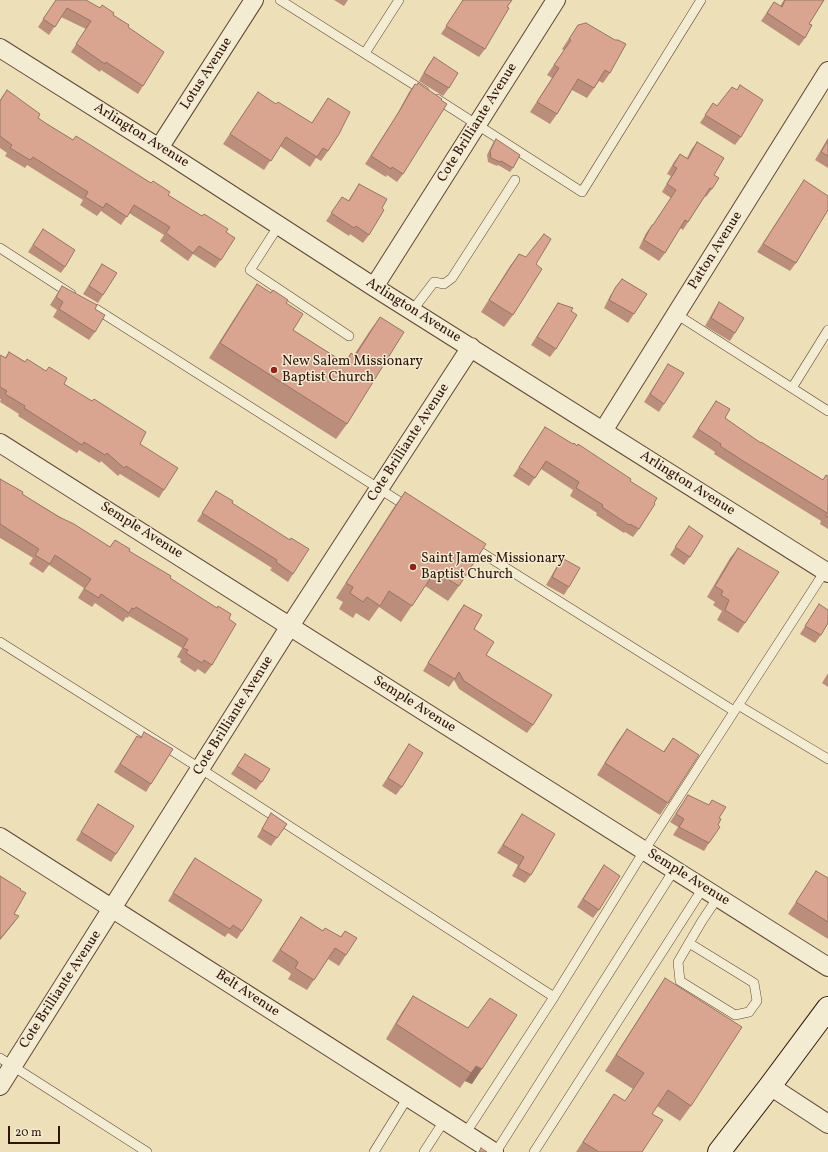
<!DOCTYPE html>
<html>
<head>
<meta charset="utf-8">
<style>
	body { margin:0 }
	#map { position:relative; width:828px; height:1152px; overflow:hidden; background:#ede0b9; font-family:Vollkorn,serif }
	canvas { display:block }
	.scale { position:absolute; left:8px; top:1126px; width:52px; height:18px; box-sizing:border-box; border:2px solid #30140a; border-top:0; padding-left:5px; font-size:12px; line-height:14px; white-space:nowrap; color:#30140a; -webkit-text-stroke:3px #f3ebd2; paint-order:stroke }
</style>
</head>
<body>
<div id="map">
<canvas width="828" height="1152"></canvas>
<div class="scale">20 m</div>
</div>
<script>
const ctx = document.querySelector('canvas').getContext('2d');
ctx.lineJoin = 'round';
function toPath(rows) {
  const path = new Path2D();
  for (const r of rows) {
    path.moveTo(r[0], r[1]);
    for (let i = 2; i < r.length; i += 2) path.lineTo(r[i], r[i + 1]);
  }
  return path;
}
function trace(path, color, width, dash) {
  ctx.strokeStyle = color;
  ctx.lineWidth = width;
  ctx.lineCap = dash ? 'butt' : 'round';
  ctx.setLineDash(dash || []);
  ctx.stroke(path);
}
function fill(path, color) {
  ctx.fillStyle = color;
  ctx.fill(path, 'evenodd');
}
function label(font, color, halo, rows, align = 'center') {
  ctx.font = font + ' Vollkorn,serif';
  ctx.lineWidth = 3;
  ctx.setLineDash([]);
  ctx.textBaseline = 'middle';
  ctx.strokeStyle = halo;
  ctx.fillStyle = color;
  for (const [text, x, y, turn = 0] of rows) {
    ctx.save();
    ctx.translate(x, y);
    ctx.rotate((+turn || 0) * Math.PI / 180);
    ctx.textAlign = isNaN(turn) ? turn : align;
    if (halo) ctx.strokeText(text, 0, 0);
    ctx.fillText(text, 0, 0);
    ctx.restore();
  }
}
const service = toPath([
	[280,0,424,91],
	[365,53,399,0],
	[437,99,582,192,701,0],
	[279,225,250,270,349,336],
	[0,248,71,294],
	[96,309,408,507],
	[412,311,434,282,444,284,452,278,515,180],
	[676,314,828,411],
	[792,388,828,330],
	[471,546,734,711],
	[0,642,201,769,554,997],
	[738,705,828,759],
	[689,943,754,983,757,1001,749,1012,735,1015,680,981,678,962,689,943,702,921,718,897],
	[0,1058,147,1152],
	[465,1134,554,997,644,851,825,571],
	[374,1152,408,1097],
	[424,1152,444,1121],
	[496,1152,674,870],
	[534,1152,703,888]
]);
const minor = toPath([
	[0,48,159,148,374,287,828,573],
	[159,148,254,0],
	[374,287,556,0],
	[603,431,828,71],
	[0,443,828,967],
	[0,837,494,1152],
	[0,1086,290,626,471,347],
	[770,1086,828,1124]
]);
const secondary = toPath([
	[719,1152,770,1086,828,1008]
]);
trace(service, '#5f4736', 10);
trace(minor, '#5f4736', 20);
trace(secondary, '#30140a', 24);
trace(service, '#f3ebd2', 9);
trace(minor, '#f3ebd2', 18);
trace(secondary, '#f3ebd2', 22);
fill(toPath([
	[56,0,99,8,113,15,128,27,143,86,138,94,101,70,100,72,71,52,86,29,61,17,49,35,38,27],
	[334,0,348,0,344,6],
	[463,0,507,7,485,49,479,57,441,34],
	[784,0,824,0,809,24,805,38,799,46,761,21,774,2,780,6],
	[578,25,610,73,603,83,599,81,587,98,572,90,557,114,550,124,530,112,552,78,547,75,564,50,562,49],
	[434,57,449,88,443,96,419,81,428,65],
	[415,84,403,174,397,182,387,175,386,177,365,164,395,118,409,92],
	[740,85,741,137,735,145,700,123,713,103,717,106,737,90],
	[7,90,38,118,47,124,73,140,168,195,226,232,221,260,215,268,193,254,188,261,160,241,164,235,129,213,121,225,101,211,97,216,80,205,83,200,27,165,25,168,5,156,7,153,0,148,0,100],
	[258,92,276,104,312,123,328,98,328,151,321,161,316,158,310,167,280,146,264,170,223,144],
	[828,138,828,168,815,160],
	[496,139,513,168,510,172,498,165,497,166,488,162,487,155,493,143],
	[697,142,714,175,712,189,706,197,705,196,683,230,680,228,665,253,659,261,639,248,646,233,652,225,653,225,671,198,662,192,671,176,667,174,674,162,680,154,687,158,691,150],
	[804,180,796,263,790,271,757,252],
	[359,184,382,208,369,235,363,243,350,234,349,236,326,221,342,197,348,201],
	[43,229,65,267,61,273,28,252],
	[519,254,536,264,513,315,504,327,481,312,510,266],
	[102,264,103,295,98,303,83,294,97,272],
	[622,279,647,294,628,323,604,308,610,296],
	[257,284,271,293,273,290,286,303,293,330,345,363,351,353,354,355,369,332,380,317,347,424,336,439,209,358,246,300],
	[62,286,95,332,89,340,53,317,57,310,50,305],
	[719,302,735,333,730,341,705,326,714,310],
	[558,303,571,311,556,349,550,357,531,345],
	[9,352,64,384,140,444,164,490,159,498,120,474,118,476,101,461,100,463,79,450,77,453,18,416,19,414,0,402,1,399,0,399,0,355,5,358],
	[668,364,664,404,659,412,644,402],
	[716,401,725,418,760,443,823,480,826,475,828,476,828,529,820,524,821,521,742,472,714,454,715,452,692,437],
	[545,427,630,481,639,529,633,537,625,532,624,533,596,515,597,513,570,496,573,490,541,469,529,486,513,476],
	[0,479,22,494,110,547,115,540,129,551,170,578,229,619,212,665,205,674,198,669,195,672,180,662,181,659,177,657,182,648,129,616,128,618,126,617,123,622,95,603,92,607,78,598,84,588,49,565,43,573,29,564,33,558,0,538],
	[216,491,232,503,293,574,288,582,270,570,272,568,197,521],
	[405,492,459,586,448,601,425,586,401,622,379,607,369,621,356,613,353,618,339,609,343,602,336,598,394,507],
	[689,526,690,557,684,565,670,555],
	[738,548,745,623,738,633,717,620,722,611,713,605,715,602,707,597,730,558],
	[562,558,569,587,564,595,546,585,557,566],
	[819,604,821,635,815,643,800,634],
	[464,605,474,629,486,655,533,725,527,733,459,689,454,680,449,687,423,671,458,613],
	[828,673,828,687,822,683],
	[627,729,663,752,673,738,668,803,660,815,597,775,618,741],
	[137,736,151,784,146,792,114,772],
	[409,744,402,787,396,795,382,786],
	[245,754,262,782,256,790,231,774],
	[688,795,709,843,704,851,673,835,678,827,670,822],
	[98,804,116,854,111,862,76,840],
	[271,813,287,824,271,846,257,837],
	[522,814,531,875,525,883,512,876,518,865,497,853],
	[195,858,242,931,237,939,228,933,225,937,168,901,189,866],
	[604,865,599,910,593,918,577,907],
	[816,871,828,878,828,939,788,914],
	[301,917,323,931,340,937,345,931,346,955,339,966,328,959,307,990,288,979,291,974,289,972,272,961],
	[665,978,691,1106,680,1121,657,1106,652,1114,642,1152,576,1152,604,1109,614,1094,625,1101,633,1089,605,1071,655,993],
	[413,996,468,1028,490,998,472,1084,465,1081,460,1088,386,1039,402,1012]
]), '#bb8e7c');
fill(toPath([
	[19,916,13,924,0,940,0,939],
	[476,1066,482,1069,472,1084,465,1081]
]), '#987465');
const building = toPath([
	[56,0,86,0,100,8,102,5,114,13,113,15,129,25,128,27,164,52,143,86,106,62,105,64,76,44,91,21,67,8,55,27,43,19,56,0],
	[463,0,512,0,507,7,509,8,485,49,446,26,463,0],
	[785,0,824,0,809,24,812,25,805,38,767,13,774,2,782,7,785,0],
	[586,23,615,40,618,40,626,44,610,73,605,70,594,88,578,79,557,114,537,102,559,68,554,65,571,40,569,39,578,25,586,23],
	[434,57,458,73,449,88,424,73,434,57],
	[418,83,442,99,441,100,447,104,403,174,392,167,391,169,371,156,400,110,415,84,417,85,418,83],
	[740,85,763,100,741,137,705,115,713,103,717,106,732,87,737,90,740,85],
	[7,90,40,114,38,118,47,124,73,140,76,136,151,183,153,181,170,192,168,195,202,216,204,214,228,229,226,232,235,238,221,260,199,246,193,253,166,233,170,227,134,205,127,217,106,203,103,208,85,197,88,192,33,157,30,160,10,148,12,145,0,136,0,101,7,90],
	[258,92,276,104,278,102,312,123,328,98,350,112,339,134,328,151,323,148,317,157,286,137,271,161,230,134,258,92],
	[496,139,520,155,513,168,501,161,500,162,491,158,490,151,496,139],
	[828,140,828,156,821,152,828,140],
	[697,142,724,158,714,175,719,178,712,189,710,188,688,222,685,220,665,253,644,240,652,225,653,225,676,190,667,184,677,168,673,166,680,154,688,159,697,142],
	[804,180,828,196,828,210,796,263,763,244,804,180],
	[359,184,387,199,382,208,384,210,369,235,356,226,354,228,331,213,342,197,349,201,359,184],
	[43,229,75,250,65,267,33,245,43,229],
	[544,234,551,239,536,264,542,269,513,315,489,300,519,254,526,257,544,234],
	[102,264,117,273,103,295,89,286,102,264],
	[622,279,647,294,634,314,609,300,615,288,622,279],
	[257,284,271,293,273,290,288,300,286,303,303,314,293,330,345,363,351,353,355,356,380,317,404,332,347,424,220,343,257,284],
	[62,286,97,305,95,309,105,315,95,332,59,309,63,302,56,297,62,286],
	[719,302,744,318,735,333,711,318,719,302],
	[558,303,573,308,571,311,577,315,556,349,537,337,558,303],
	[9,352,25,362,27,359,46,371,49,367,67,378,64,384,92,401,94,399,146,432,140,444,178,468,164,490,126,466,124,468,107,453,105,455,84,442,82,445,24,408,25,406,5,394,7,391,0,387,0,355,6,358,9,352],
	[668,364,684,373,664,404,650,394,668,364],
	[716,401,730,409,725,418,761,443,761,442,823,480,826,475,828,476,828,517,825,516,827,513,748,464,720,446,721,444,698,429,716,401],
	[545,427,573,444,574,443,577,446,578,444,631,479,630,481,657,498,654,503,655,504,639,529,630,524,629,525,602,507,603,505,576,488,579,482,546,461,535,478,519,467,545,427],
	[0,479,23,492,22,494,59,517,74,524,110,547,115,540,130,549,129,551,171,576,170,578,217,608,218,606,231,614,229,619,236,624,212,665,204,660,202,663,186,653,188,650,183,648,188,639,136,607,134,609,132,608,129,613,101,594,99,598,84,589,91,579,55,555,50,564,35,555,39,549,0,524,0,479],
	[216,491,233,501,232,503,290,540,291,538,309,549,293,574,276,562,277,560,202,513,216,491],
	[405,492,486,544,459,586,435,571,412,606,389,591,380,606,367,597,363,602,350,593,353,587,346,583,405,492],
	[689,526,703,536,690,557,675,547,689,526],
	[738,548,779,572,745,623,725,610,729,600,721,595,723,591,715,586,738,548],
	[562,558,580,568,569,587,552,577,562,558],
	[819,604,828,610,828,623,821,635,805,626,819,604],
	[464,605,482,615,474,629,494,642,486,655,552,695,533,725,464,681,459,672,455,679,428,663,464,605],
	[627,729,664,752,673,738,699,755,668,803,605,763,627,729],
	[144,732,173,749,151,784,120,764,137,736,141,738,144,732],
	[409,744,423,753,402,787,388,778,409,744],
	[245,754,270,769,262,782,237,766,245,754],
	[688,795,709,805,712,800,726,807,719,818,721,819,718,825,720,827,709,843,679,827,684,819,676,814,688,795],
	[98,804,134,826,116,854,81,832,98,804],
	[271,813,287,824,277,838,262,829,271,813],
	[522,814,555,834,531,875,518,868,524,857,503,845,522,814],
	[195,858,262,900,242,931,233,925,230,929,173,893,195,858],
	[604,865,620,876,599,910,583,899,604,865],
	[816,871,828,878,828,922,796,902,816,871],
	[0,876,21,889,20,890,26,893,14,914,19,916,0,939,0,876],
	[301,917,323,931,325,928,341,937,345,931,357,938,346,955,335,948,314,980,295,968,298,963,297,961,280,950,301,917],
	[665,978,742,1027,691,1106,668,1090,652,1114,663,1120,642,1152,599,1152,583,1142,614,1094,625,1101,644,1073,616,1055,665,978],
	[413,996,468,1028,490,998,517,1015,482,1069,476,1066,471,1073,396,1024,413,996],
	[481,1148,487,1152,479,1152,481,1148]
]);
fill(building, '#d9a590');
trace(building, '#987465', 1);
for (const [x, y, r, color] of [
	[274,370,4,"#8f2418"],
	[413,567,4,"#8f2418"]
]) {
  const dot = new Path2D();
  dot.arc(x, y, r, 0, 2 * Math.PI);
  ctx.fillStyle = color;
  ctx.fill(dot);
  trace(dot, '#f3ebd2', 1.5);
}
label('14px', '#30140a', '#f3ebd2', [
	["Lotus Avenue",207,74,-57],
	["Cote Brilliante Avenue",478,123,-58],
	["Arlington Avenue",141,136,32],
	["Patton Avenue",716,251,-58],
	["Arlington Avenue",413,311,32],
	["Cote Brilliante Avenue",409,443,-57],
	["Arlington Avenue",687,484,32],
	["Semple Avenue",141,531,32],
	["Semple Avenue",414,705,32],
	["Cote Brilliante Avenue",234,716,-58],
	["Semple Avenue",688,878,32],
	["Cote Brilliante Avenue",61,990,-57],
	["Belt Avenue",247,994,33]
]);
label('14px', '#30140a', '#f3ebd2', [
	["New Salem Missionary",282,362],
	["Baptist Church",282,378],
	["Saint James Missionary",421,559],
	["Baptist Church",421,575]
], 'left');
</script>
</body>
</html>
